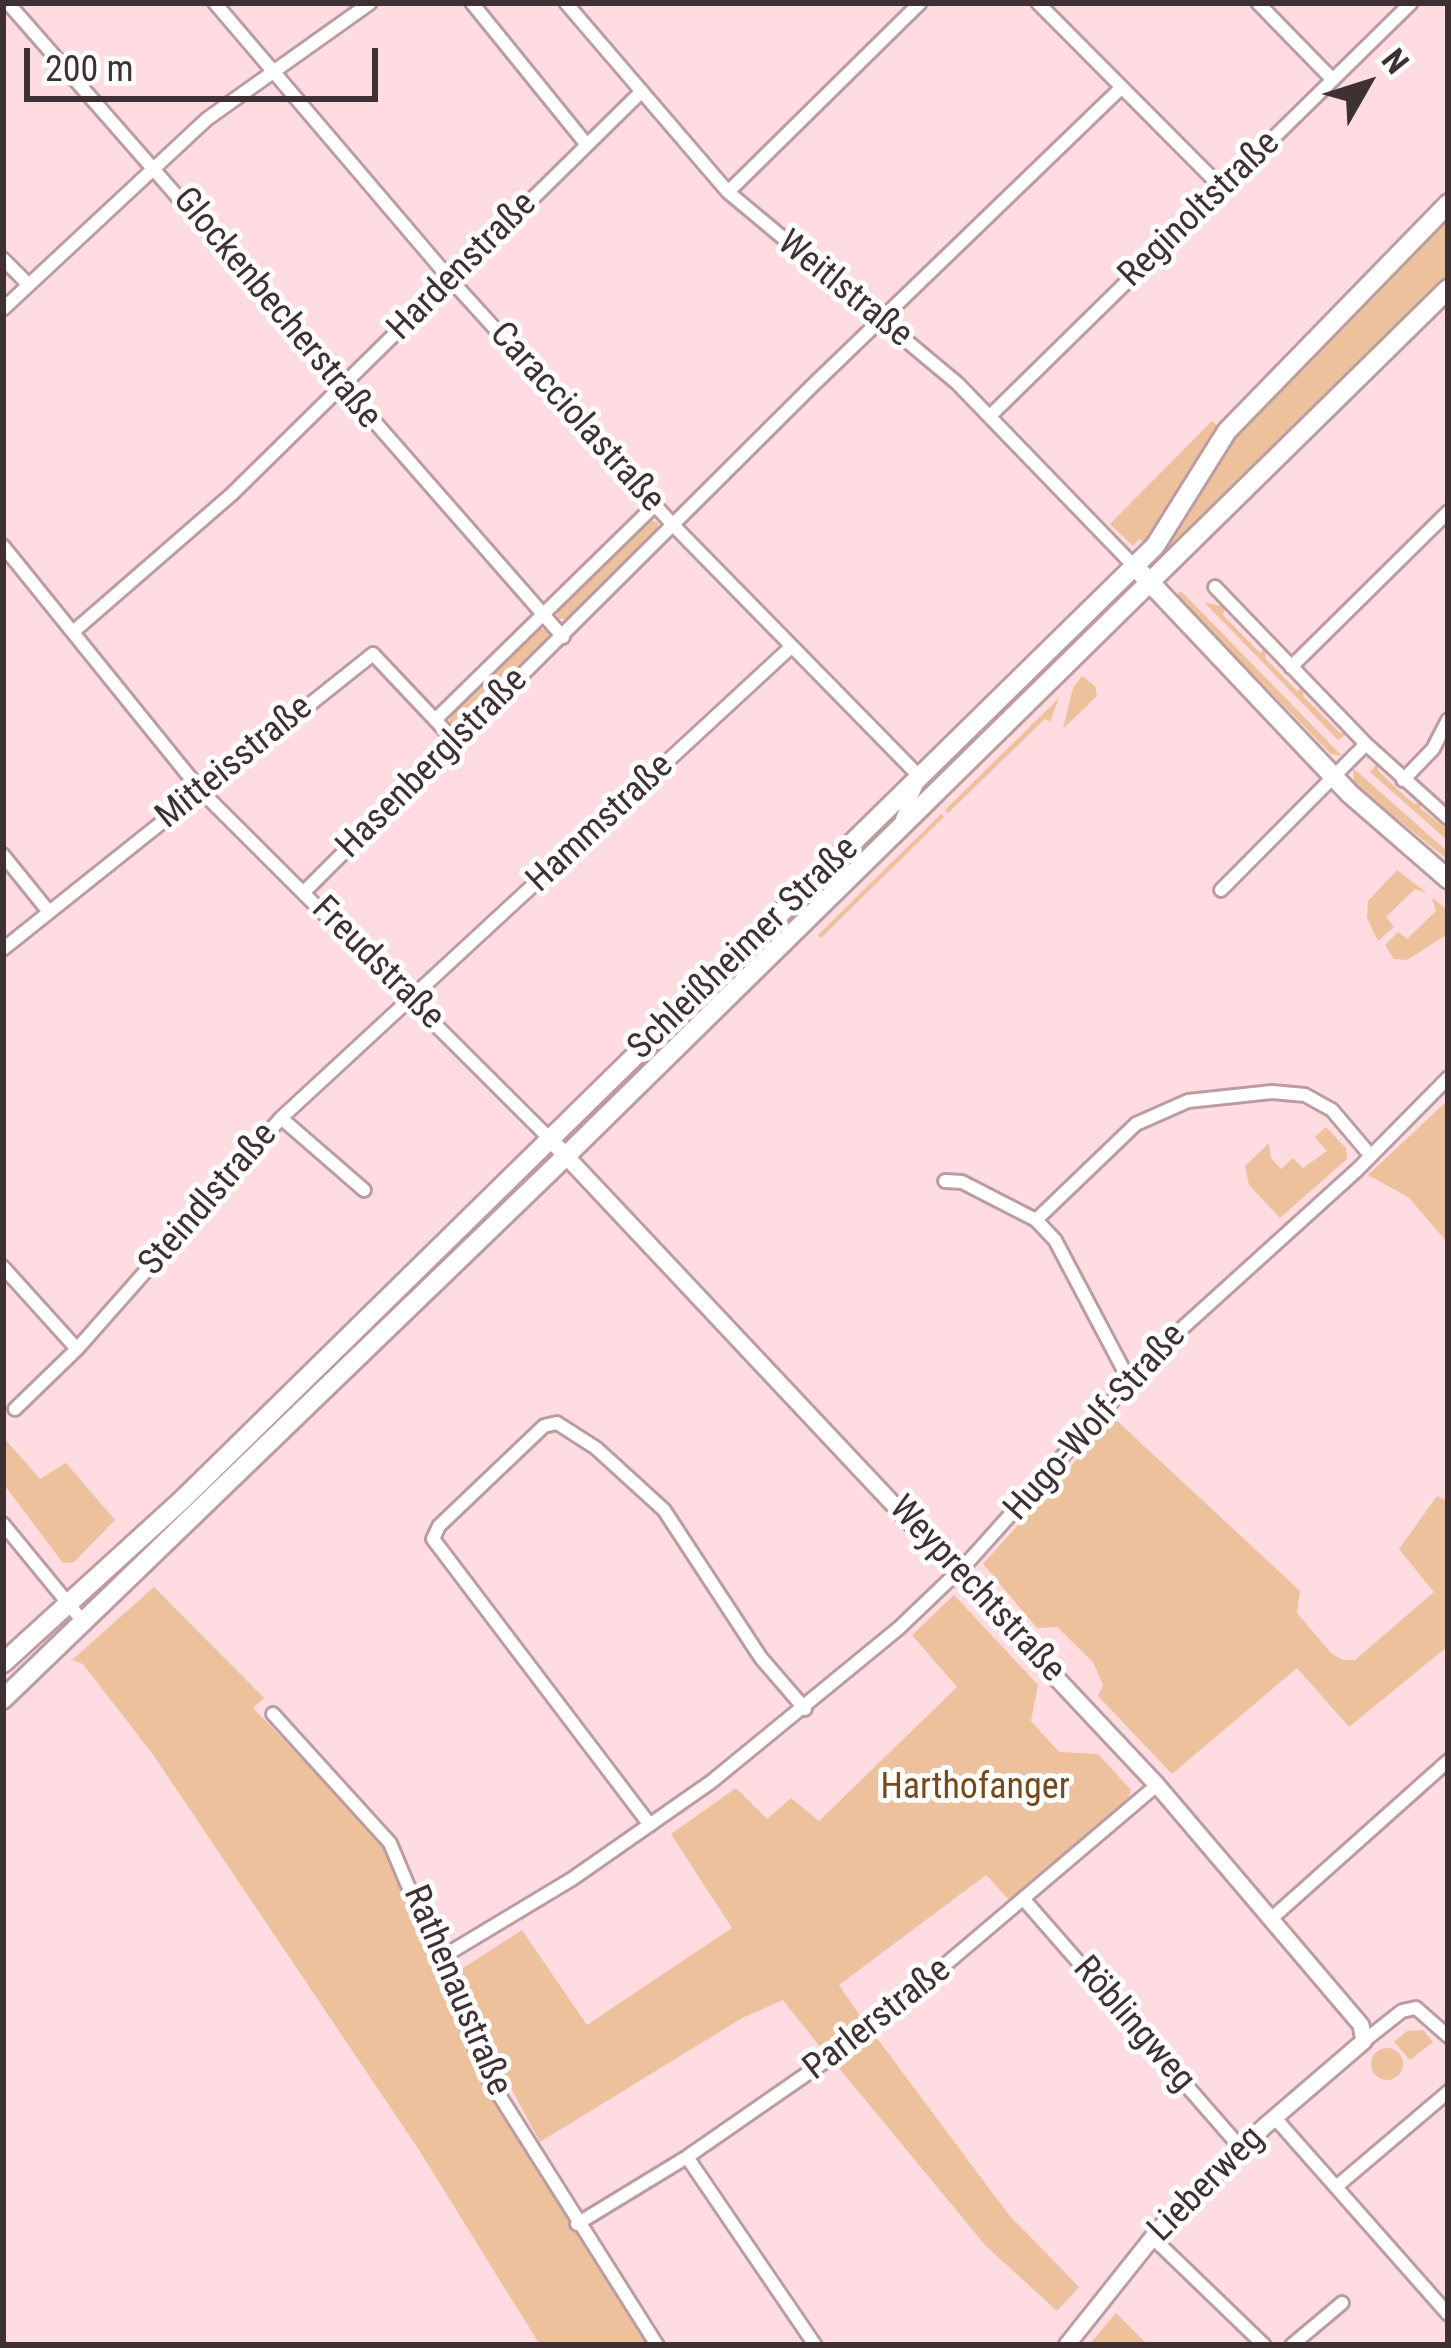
<!DOCTYPE html>
<html>
<head>
<meta charset="utf-8">
<style>
	body { margin:0 }
	#map { position:relative; width:1451px; height:2348px; overflow:hidden; background:#fedce1; font-family:"Roboto Condensed",sans-serif }
	canvas { display:block }
	.frame { position:absolute; inset:0; border:6px solid #3f3133; pointer-events:none }
	.north { position:absolute; left:1307px; top:24px; width:120px; height:120px; -webkit-text-stroke:9px #fff; paint-order:stroke; rotate:51deg; font-size:33px; font-weight:700; line-height:48px; text-align:center; color:#3f3133 }
	.north::after { content:''; display:block; margin:auto; width:42px; height:54px; background:#3f3133; clip-path:polygon(50% 0,100% 100%,50% 72%,0 100%) }
	.scale { position:absolute; left:24px; top:48px; width:354px; height:54px; box-sizing:border-box; border:6px solid #3f3133; border-top:0; padding-left:15px; font-size:36px; line-height:42px; white-space:nowrap; color:#3f3133; -webkit-text-stroke:9px #fff; paint-order:stroke }
</style>
</head>
<body>
<div id="map">
<canvas width="1451" height="2348"></canvas>
<div class="frame"></div>
<div class="north">N</div>
<div class="scale">200 m</div>
</div>
<script>
const ctx = document.querySelector('canvas').getContext('2d');
ctx.lineJoin = 'round';
function fill(path, color) {
  ctx.fillStyle = color;
  ctx.fill(path, 'evenodd');
}
function toPath(rows) {
  const path = new Path2D();
  for (const r of rows) {
    if (r.length === 3) {
      path.moveTo(r[0] + r[2], r[1]);
      path.arc(r[0], r[1], r[2], 0, 2 * Math.PI);
      continue;
    }
    path.moveTo(r[0], r[1]);
    for (let i = 2; i < r.length; i += 2) path.lineTo(r[i], r[i + 1]);
  }
  return path;
}
function trace(path, color, width, dash) {
  ctx.strokeStyle = color;
  ctx.lineWidth = width;
  ctx.lineCap = dash ? 'butt' : 'round';
  ctx.setLineDash(dash || []);
  ctx.stroke(path);
}
function label(font, color, halo, rows, align = 'center') {
  ctx.font = font + ' "Roboto Condensed",sans-serif';
  ctx.lineWidth = 10;
  ctx.setLineDash([]);
  ctx.textBaseline = 'middle';
  ctx.strokeStyle = halo;
  ctx.fillStyle = color;
  for (const [text, x, y, turn = 0] of rows) {
    ctx.save();
    ctx.translate(x, y);
    ctx.rotate((+turn || 0) * Math.PI / 180);
    ctx.textAlign = isNaN(turn) ? turn : align;
    if (halo) ctx.strokeText(text, 0, 0);
    ctx.fillText(text, 0, 0);
    ctx.restore();
  }
}
fill(toPath([
	[1448,211,1448,279,1164,557,1159,553,1233,431],
	[1212,421,1218,426,1160,523,1145,543,1139,539,1133,546,1110,524],
	[645,520,658,522,658,533,570,620,558,618,557,606],
	[1181,591,1342,756,1331,754,1176,595],
	[1204,602,1225,607,1223,615,1260,653,1266,648,1265,658,1297,691,1304,686,1303,696,1340,733,1350,732,1338,740],
	[536,628,548,630,549,641,462,727,450,725,449,713],
	[1069,641,1073,646,932,784,928,776],
	[1082,676,1095,686,1097,696,1063,729,1073,688],
	[1059,698,1050,722,1045,719,948,813,945,810],
	[1379,761,1378,770,1397,789,1414,804,1424,802,1420,808,1448,830,1448,841,1370,772],
	[1353,768,1448,852,1448,860,1354,784],
	[935,807,937,809,752,986],
	[941,814,944,817,821,938,818,935],
	[880,827,869,845,579,1130,576,1127],
	[1397,870,1427,893,1415,889,1386,917,1394,927,1378,941,1367,918,1368,901],
	[1432,898,1448,910,1448,934,1407,960,1394,959,1385,945,1398,932,1407,939,1436,911],
	[1448,1100,1448,1243,1408,1197,1368,1175],
	[1326,1127,1346,1148,1347,1159,1280,1218,1249,1185,1245,1166,1269,1143,1271,1158,1281,1169,1293,1158,1303,1168,1327,1151,1315,1137],
	[537,1160,543,1166,344,1361,338,1355],
	[335,1358,341,1364,110,1589,103,1581],
	[1114,1418,1300,1591,1297,1613,1332,1654,1343,1660,1355,1660,1434,1592,1399,1549,1437,1496,1448,1501,1448,1646,1349,1727,1297,1668,1172,1774,1098,1696,1103,1685,1093,1662,1057,1627,1037,1628,983,1564],
	[3,1437,40,1479,66,1463,115,1520,74,1562,63,1563,3,1483],
	[154,1587,264,1698,253,1708,378,1837,406,1891,481,2081,649,2345,540,2345,419,2150,154,1756,83,1664,72,1660],
	[954,1595,1038,1685,1031,1721,1059,1752,1098,1754,1131,1790,1128,1799,1010,1901,986,1875,839,1985,861,2017,821,2048,783,2000,742,2018,540,2142,479,2029,460,1970,522,1930,587,2025,732,1928,671,1834,736,1788,767,1819,791,1798,819,1821,957,1687,912,1635],
	[1423,2030,1433,2042,1410,2060,1394,2042,1407,2031],
	[876,2037,1009,2215,1079,2287,1057,2311,986,2246,838,2067],
	[1387,2064,16],
	[1116,2313,1148,2345,1089,2345]
]), '#edc19c');
const minor = toPath([
	[8,3,563,637],
	[215,3,450,279,673,525,920,777,902,819],
	[472,3,587,145],
	[566,3,728,192,957,383,1134,566],
	[1038,3,1222,188],
	[1258,3,1333,80],
	[728,192,920,3],
	[3,259,29,285],
	[3,309,207,119,370,3],
	[990,416,1411,3],
	[3,546,201,791,550,1139],
	[1215,587,1366,744,1448,818],
	[73,632,232,494,639,94],
	[1291,667,1448,512],
	[435,720,656,504],
	[1403,780,1433,749,1448,720],
	[3,855,49,912],
	[1221,890,1366,744],
	[304,892,812,386,1121,88],
	[3,949,373,654,456,742],
	[281,1118,364,1190],
	[945,1181,962,1182,1036,1220,1055,1240,1129,1380],
	[1036,1220,1136,1124,1188,1101,1272,1092,1305,1095,1332,1110,1371,1156],
	[3,1267,77,1349],
	[15,1409,77,1349,281,1118,790,648],
	[3,1524,85,1624],
	[273,1714,390,1843,489,2079,657,2345],
	[650,1825,433,1539,439,1526,544,1426,557,1423,596,1448,664,1510,761,1658,805,1709],
	[1026,1902,1241,2148],
	[1272,1918,1448,1761],
	[439,1959,572,1879,711,1782,899,1628,968,1562,1157,1351,1357,1170,1448,1078],
	[1364,2041,1402,2011,1416,2008,1448,2036],
	[1275,2118,1448,2314],
	[687,2157,815,2345],
	[1336,2187,1448,2092],
	[577,2224,687,2157,860,2037,1157,1785],
	[1152,2237,1264,2345],
	[1292,2345,1342,2303]
]);
const tertiary = toPath([
	[550,1139,1157,1785,1361,2025,1364,2041,1265,2126,1161,2227,1067,2345]
]);
const secondary = toPath([
	[1142,574,1350,794,1448,879],
	[3,1663,182,1500,1155,546,1227,431,1448,204],
	[3,1699,567,1155,1448,289]
]);
trace(minor, '#bc9ca1', 18);
trace(tertiary, '#bc9ca1', 21);
trace(secondary, '#bc9ca1', 24);
trace(minor, '#fff', 12);
trace(tertiary, '#fff', 15);
trace(secondary, '#fff', 18);
label('36px', '#3f3133', '#fff', [
	["Reginoltstraße",1200,210,-44],
	["Hardenstraße",463,267,-45],
	["Weitlstraße",844,290,39],
	["Glockenbecherstraße",276,309,50],
	["Caracciolastraße",576,418,48],
	["Mitteisstraße",235,763,-39],
	["Hasenberglstraße",433,764,-45],
	["Hammstraße",601,824,-43],
	["Schleißheimer Straße",744,949,-44],
	["Freudstraße",377,964,45],
	["Steindlstraße",209,1200,-49],
	["Hugo-Wolf-Straße",1096,1423,-48],
	["Weyprechtstraße",976,1590,47],
	["Rathenaustraße",456,1991,67],
	["Parlerstraße",878,2020,-38],
	["Röblingweg",1133,2025,49],
	["Lieberweg",1207,2185,-45]
]);
label('36px', '#77491a', '#fff', [
	["Harthofanger",975,1789]
]);
</script>
</body>
</html>
